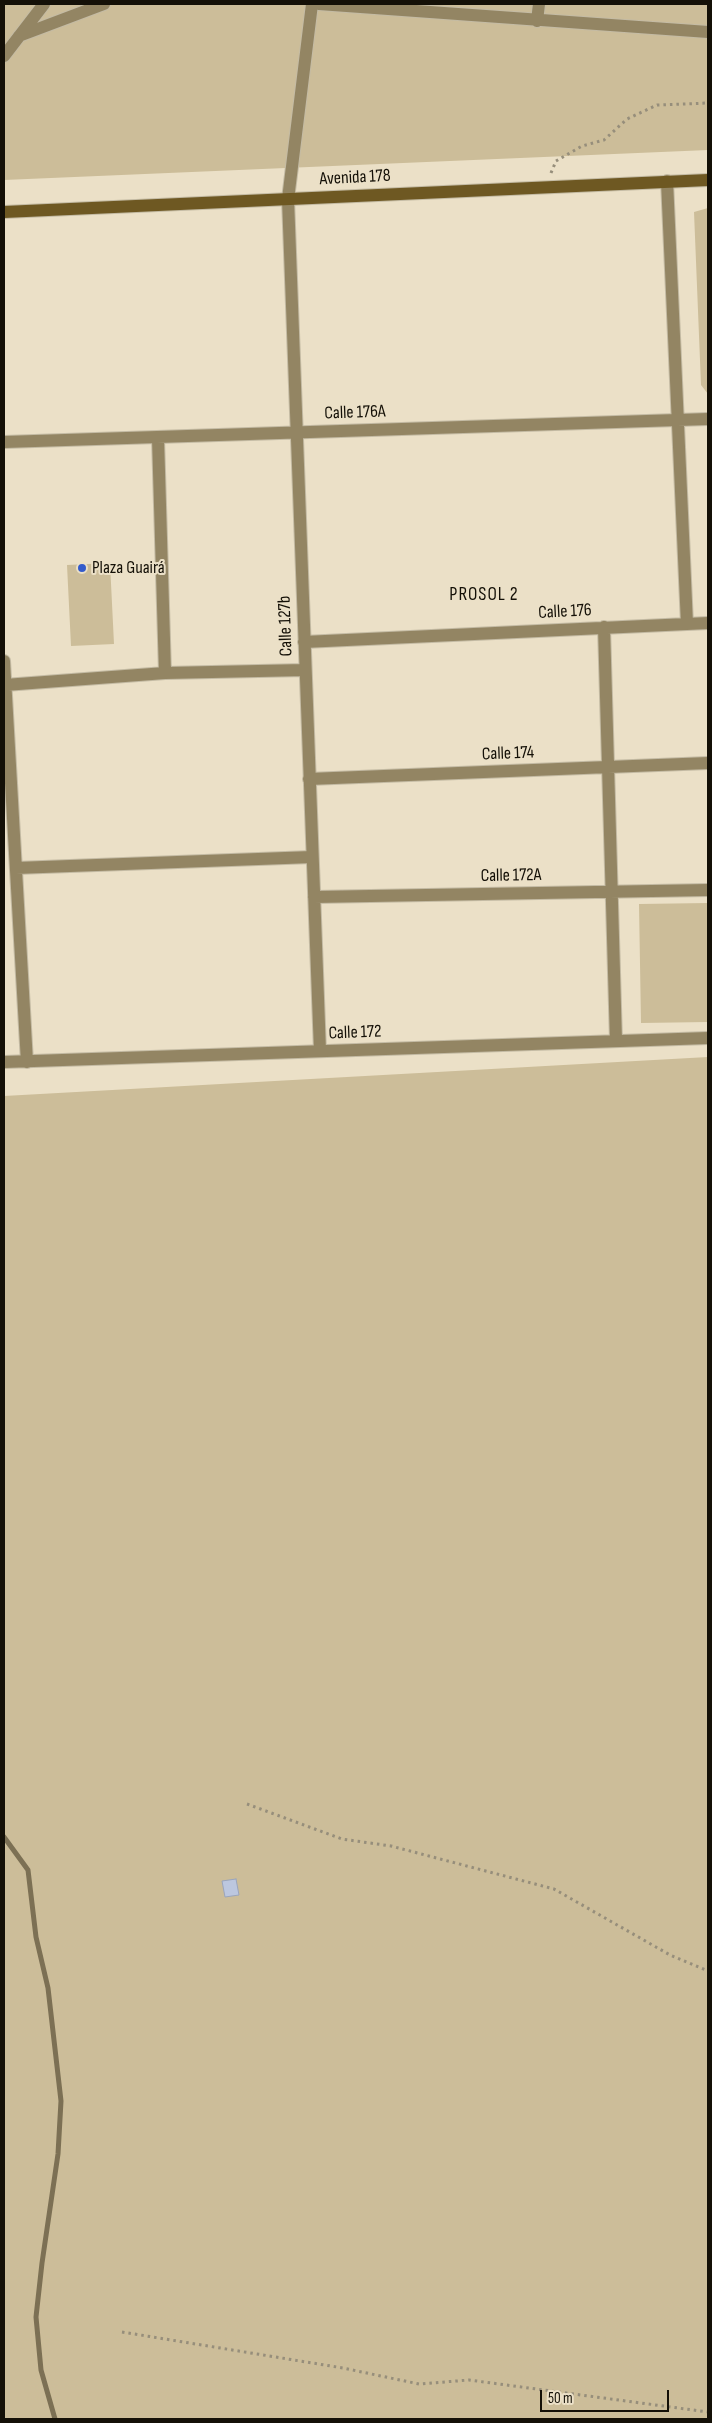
<!DOCTYPE html>
<html>
<head>
<meta charset="utf-8">
<style>
	body { margin:0 }
	#map { position:relative; width:712px; height:2423px; overflow:hidden; background:#ebe0c7; font-family:"Sofia Sans Condensed",sans-serif }
	canvas { display:block }
	.frame { position:absolute; inset:0; border:5px solid #141007; pointer-events:none }
	.scale { position:absolute; left:540px; top:2390px; width:129px; height:22px; box-sizing:border-box; border:2px solid #141007; border-top:0; padding-left:6px; font-size:15px; line-height:18px; white-space:nowrap; color:#141007; -webkit-text-stroke:4px #ebe0c7; paint-order:stroke }
</style>
</head>
<body>
<div id="map">
<canvas width="712" height="2423"></canvas>
<div class="frame"></div>
<div class="scale">50 m</div>
</div>
<script>
const ctx = document.querySelector('canvas').getContext('2d');
ctx.lineJoin = 'round';
function fill(path, color) {
  ctx.fillStyle = color;
  ctx.fill(path, 'evenodd');
}
function toPath(rows) {
  const path = new Path2D();
  for (const r of rows) {
    path.moveTo(r[0], r[1]);
    for (let i = 2; i < r.length; i += 2) path.lineTo(r[i], r[i + 1]);
  }
  return path;
}
function trace(path, color, width, dash) {
  ctx.strokeStyle = color;
  ctx.lineWidth = width;
  ctx.lineCap = dash ? 'butt' : 'round';
  ctx.setLineDash(dash || []);
  ctx.stroke(path);
}
function label(font, color, halo, rows, align = 'center') {
  ctx.font = font + ' "Sofia Sans Condensed",sans-serif';
  ctx.lineWidth = 4;
  ctx.setLineDash([]);
  ctx.textBaseline = 'middle';
  ctx.strokeStyle = halo;
  ctx.fillStyle = color;
  for (const [text, x, y, turn = 0] of rows) {
    ctx.save();
    ctx.translate(x, y);
    ctx.rotate((+turn || 0) * Math.PI / 180);
    ctx.textAlign = isNaN(turn) ? turn : align;
    if (halo) ctx.strokeText(text, 0, 0);
    ctx.fillText(text, 0, 0);
    ctx.restore();
  }
}
fill(toPath([
	[4,4,708,4,708,150,4,180],
	[708,208,708,394,701,385,694,212],
	[110,563,114,644,71,646,67,565],
	[708,903,708,1022,641,1023,639,904],
	[708,1057,708,2419,4,2419,4,1096]
]), '#ccbd99');
trace(toPath([
	[4,1837,28,1870,36,1937,48,1988,61,2101,58,2154,42,2263,36,2317,41,2370,55,2419]
]), '#7c7054', 5);
const building = toPath([
	[236,1879,239,1895,225,1897,222,1881,236,1879]
]);
fill(building, '#bcc7df');
trace(building, '#9aa5bc', 1);
const minor = toPath([
	[312,4,288,199,320,1051],
	[319,4,708,32],
	[537,21,539,4],
	[19,36,104,4],
	[4,56,44,4],
	[667,181,687,624],
	[158,438,165,673],
	[4,442,708,419],
	[604,627,616,1041],
	[304,642,708,623],
	[4,661,27,1062],
	[5,685,165,673,305,670],
	[309,779,708,763],
	[16,868,312,857],
	[314,897,708,890],
	[4,1062,708,1038]
]);
const secondary = toPath([
	[4,212,708,180]
]);
trace(minor, '#c4bba4', 14);
trace(secondary, '#c4bba4', 14);
trace(toPath([
	[551,173,556,161,582,146,604,140,627,119,657,105,708,103],
	[247,1804,342,1839,391,1846,554,1889,670,1955,708,1971],
	[122,2332,343,2368,419,2384,469,2380,708,2412]
]), '#968e7b', 3, [2.5, 4]);
trace(minor, '#938563', 12);
trace(secondary, '#6e5822', 12);
for (const [x, y, r, color] of [
	[82,568,5,"#335bcb"]
]) {
  const dot = new Path2D();
  dot.arc(x, y, r, 0, 2 * Math.PI);
  ctx.fillStyle = color;
  ctx.fill(dot);
  trace(dot, '#ebe0c7', 2);
}
label('18px', '#141007', '#ebe0c7', [
	["Avenida 178",355,178,-3],
	["Calle 176A",355,413,-2],
	["Calle 176",565,612,-3],
	["Calle 127b",286,626,-92],
	["Calle 174",508,754,-2],
	["Calle 172A",511,876,-1],
	["Calle 172",355,1033,-2]
]);
label('18px', '#141007', '#ebe0c7', [
	["Plaza Guairá",92,568]
], 'left');
ctx.letterSpacing = '1px';
label('19px', '#141007', '#ebe0c7', [
	["PROSOL 2",484,595]
]);
ctx.letterSpacing = '0px';
</script>
</body>
</html>
